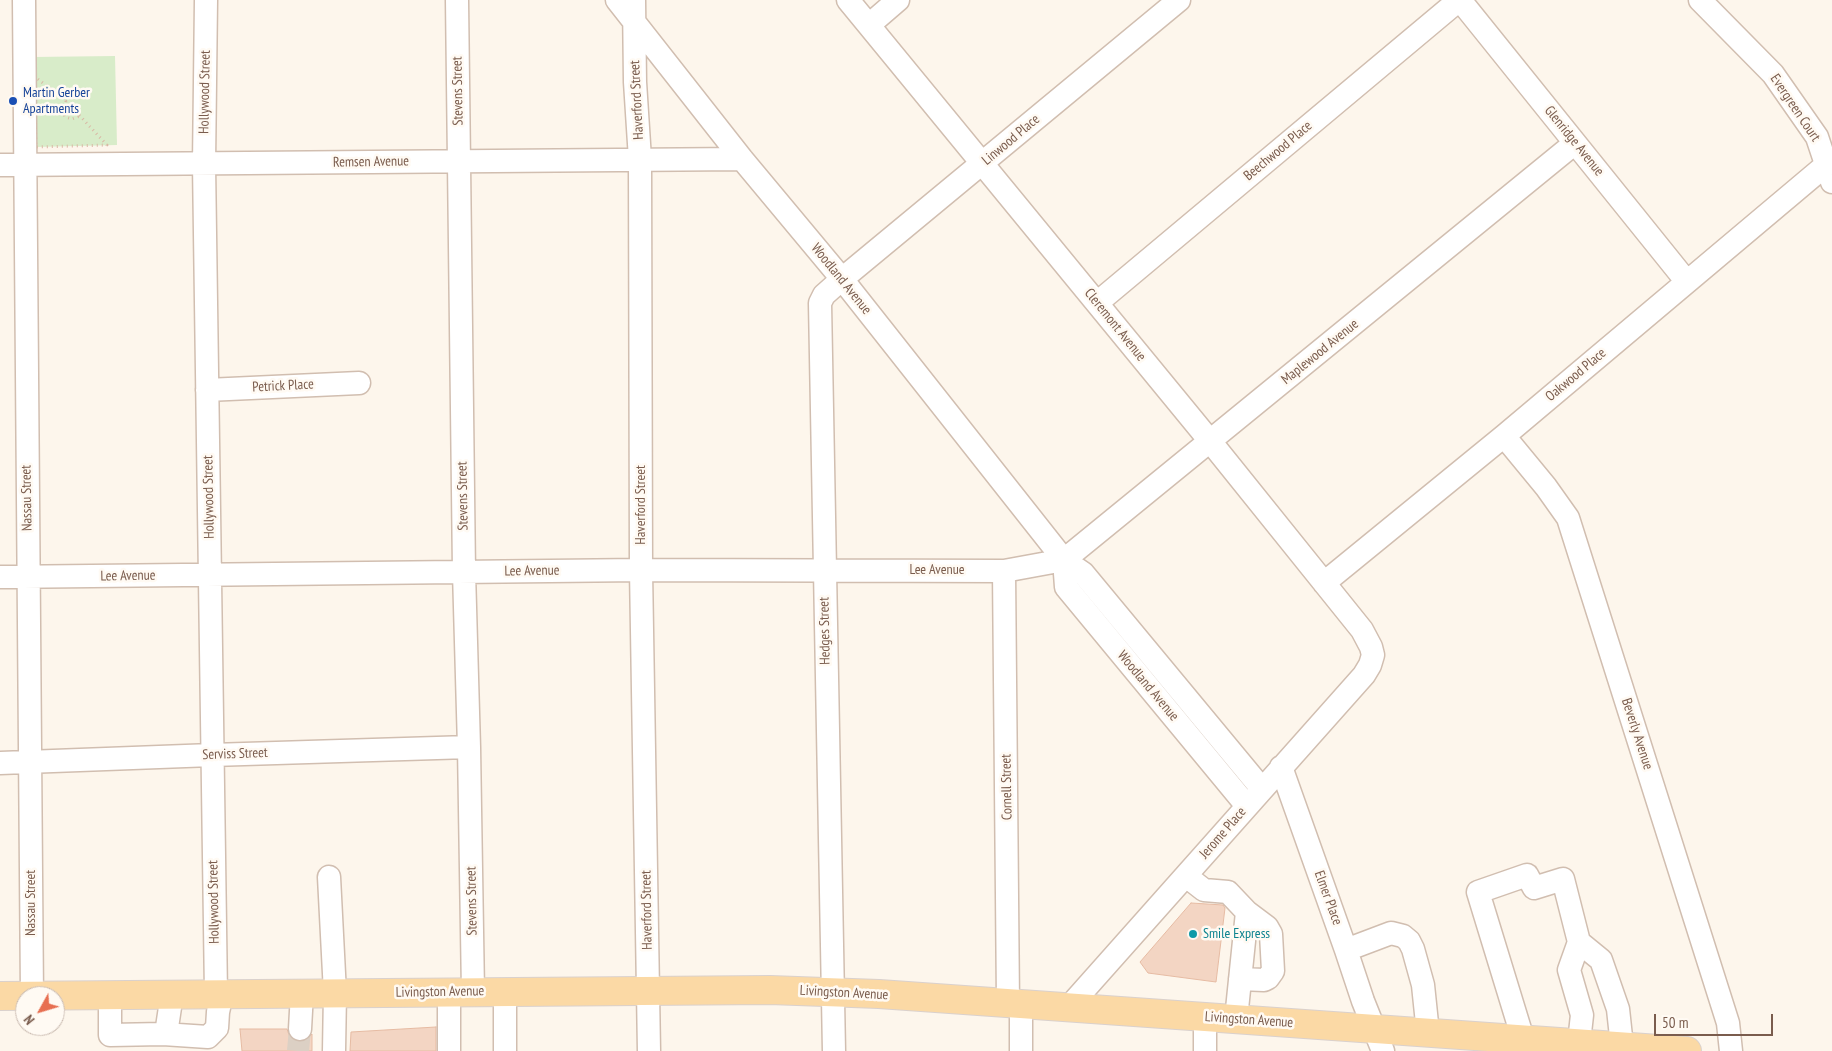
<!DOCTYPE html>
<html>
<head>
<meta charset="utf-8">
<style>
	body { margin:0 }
	#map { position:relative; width:1832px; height:1051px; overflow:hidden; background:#fdf6ec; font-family:"PT Sans Narrow",sans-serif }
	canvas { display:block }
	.north { position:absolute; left:15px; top:986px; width:50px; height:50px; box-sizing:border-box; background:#fffaf3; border:1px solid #cabbb1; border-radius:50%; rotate:231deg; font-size:14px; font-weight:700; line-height:20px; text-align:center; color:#7a5c4d }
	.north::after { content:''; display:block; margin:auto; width:18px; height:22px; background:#e76f51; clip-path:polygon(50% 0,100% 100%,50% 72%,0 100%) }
	.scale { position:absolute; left:1654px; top:1014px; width:119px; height:22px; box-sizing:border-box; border:2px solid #7a5c4d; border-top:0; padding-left:6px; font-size:15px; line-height:18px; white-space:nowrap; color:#7a5c4d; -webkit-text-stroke:4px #fffaf3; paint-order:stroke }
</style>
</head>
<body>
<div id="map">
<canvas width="1832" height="1051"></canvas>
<div class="north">N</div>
<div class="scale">50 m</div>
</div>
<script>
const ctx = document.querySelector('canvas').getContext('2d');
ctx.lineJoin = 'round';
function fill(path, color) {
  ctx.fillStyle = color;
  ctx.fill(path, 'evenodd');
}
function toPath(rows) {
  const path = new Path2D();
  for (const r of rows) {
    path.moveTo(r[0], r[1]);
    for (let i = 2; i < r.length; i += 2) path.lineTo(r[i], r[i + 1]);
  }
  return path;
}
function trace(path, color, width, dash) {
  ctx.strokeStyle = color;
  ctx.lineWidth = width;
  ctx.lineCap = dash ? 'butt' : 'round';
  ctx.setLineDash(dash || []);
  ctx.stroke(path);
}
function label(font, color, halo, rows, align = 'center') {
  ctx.font = font + ' "PT Sans Narrow",sans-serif';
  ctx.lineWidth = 5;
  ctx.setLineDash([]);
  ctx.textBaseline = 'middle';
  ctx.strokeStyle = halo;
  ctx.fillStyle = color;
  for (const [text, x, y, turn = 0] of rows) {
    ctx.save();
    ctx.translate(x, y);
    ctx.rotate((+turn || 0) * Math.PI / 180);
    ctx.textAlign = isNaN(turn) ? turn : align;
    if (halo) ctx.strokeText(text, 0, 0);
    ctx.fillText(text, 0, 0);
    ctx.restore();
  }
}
fill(toPath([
	[115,56,117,145,36,147,33,57]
]), '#d8ecc9');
const building = toPath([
	[1191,903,1223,905,1225,908,1216,982,1148,973,1140,962,1191,903],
	[436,1027,436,1051,350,1051,351,1032,436,1027],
	[240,1029,287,1029,289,1035,292,1040,299,1042,306,1040,312,1034,312,1051,242,1051,240,1029]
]);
fill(building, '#f3d5c3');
trace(building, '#e6bba3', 1);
trace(toPath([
	[298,1051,300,1029]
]), '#dcd0c4', 22, [22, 11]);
const minor = toPath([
	[24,0,32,996],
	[206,0,204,164,216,994],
	[457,0,464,572,469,747,473,992],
	[617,0,742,159,842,279,1064,560,1083,573,1262,789],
	[634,0,635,82,640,159,641,570,649,1051],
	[848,0,1210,441,1362,630,1371,647,1373,655,1370,665,1364,675,1068,1008],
	[1460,0,1687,282],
	[1700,0,1773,74,1817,137,1832,182],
	[869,25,898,0],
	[0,165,742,159],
	[1097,303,1459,0],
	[207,390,359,383],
	[1504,436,1546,487,1568,518,1728,1023,1731,1051],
	[1064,560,1066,587,1247,806],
	[1004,571,1008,1004],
	[0,577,641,570,1004,571,1064,560,1575,143],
	[1324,583,1504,436,1826,165],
	[0,763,212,755,469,747],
	[1281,767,1346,950,1363,1001,1383,1051],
	[1186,876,1204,890,1228,892,1247,912,1236,1019],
	[329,877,335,993,334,1051],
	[1346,950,1391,933,1403,936,1409,941,1413,949,1423,985,1428,1033],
	[1240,979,1264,980,1268,978,1273,971,1271,934,1267,927,1247,912],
	[110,995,110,1035,163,1034,208,1037,217,1028,218,1012,222,994],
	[1021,1004,1021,1051],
	[300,1029,302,993],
	[166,1034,172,994],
	[1523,1039,1478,892,1527,875,1534,888,1563,879,1579,942],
	[449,1051,449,992],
	[505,1051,505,991],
	[834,1051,820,303,824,295,842,279,1179,0],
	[1205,1051,1205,1017],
	[1578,1051,1582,1015,1569,970,1579,942,1601,960,1618,1009,1622,1046]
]);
const major = toPath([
	[0,996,770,990,879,994,1687,1051]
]);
trace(minor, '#d1beb0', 25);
trace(major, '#dad1cd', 30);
trace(toPath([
	[34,76,66,101,107,145,36,147,34,76],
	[66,101,63,111,65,117,72,119,80,116]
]), '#d9b8a5', 3, [1, 4]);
trace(minor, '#fff', 22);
trace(major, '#fbd9a5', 28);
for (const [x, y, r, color] of [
	[13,101,5,"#1a4fb4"],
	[1193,934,5,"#0f9aa8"]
]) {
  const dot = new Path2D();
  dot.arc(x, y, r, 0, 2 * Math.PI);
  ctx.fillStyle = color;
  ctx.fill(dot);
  trace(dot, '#fffaf3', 2);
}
label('14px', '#7a5c4d', '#fffaf3', [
	["Stevens Street",458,91,-91],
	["Hollywood Street",205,92,-89],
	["Haverford Street",637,100,-93],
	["Evergreen Court",1795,108,56],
	["Linwood Place",1011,140,-40],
	["Glenridge Avenue",1574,141,51],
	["Beechwood Place",1278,151,-40],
	["Remsen Avenue",371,162,-1],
	["Woodland Avenue",841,279,51],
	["Cleremont Avenue",1115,325,51],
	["Maplewood Avenue",1320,352,-39],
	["Oakwood Place",1576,375,-40],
	["Petrick Place",283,386,-3],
	["Stevens Street",463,496,-91],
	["Hollywood Street",209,497,-91],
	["Nassau Street",27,498,-91],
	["Haverford Street",641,505,-90],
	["Lee Avenue",937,570],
	["Lee Avenue",532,571,-1],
	["Lee Avenue",128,576,-1],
	["Hedges Street",825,631,-91],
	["Woodland Avenue",1148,686,50],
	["Beverly Avenue",1637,734,72],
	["Serviss Street",235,754,-2],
	["Cornell Street",1007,787,-91],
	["Jerome Place",1223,833,-49],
	["Elmer Place",1328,898,70],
	["Stevens Street",472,901,-91],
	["Hollywood Street",214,902,-91],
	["Nassau Street",31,903,-90],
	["Haverford Street",647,910,-91],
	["Livingston Avenue",440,992,-1],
	["Livingston Avenue",844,993,3],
	["Livingston Avenue",1249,1020,4]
]);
label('14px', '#164399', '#fffaf3', [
	["Martin Gerber",23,93],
	["Apartments",23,109]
], 'left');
label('14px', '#0d838f', '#fffaf3', [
	["Smile Express",1203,934]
], 'left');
</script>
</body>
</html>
